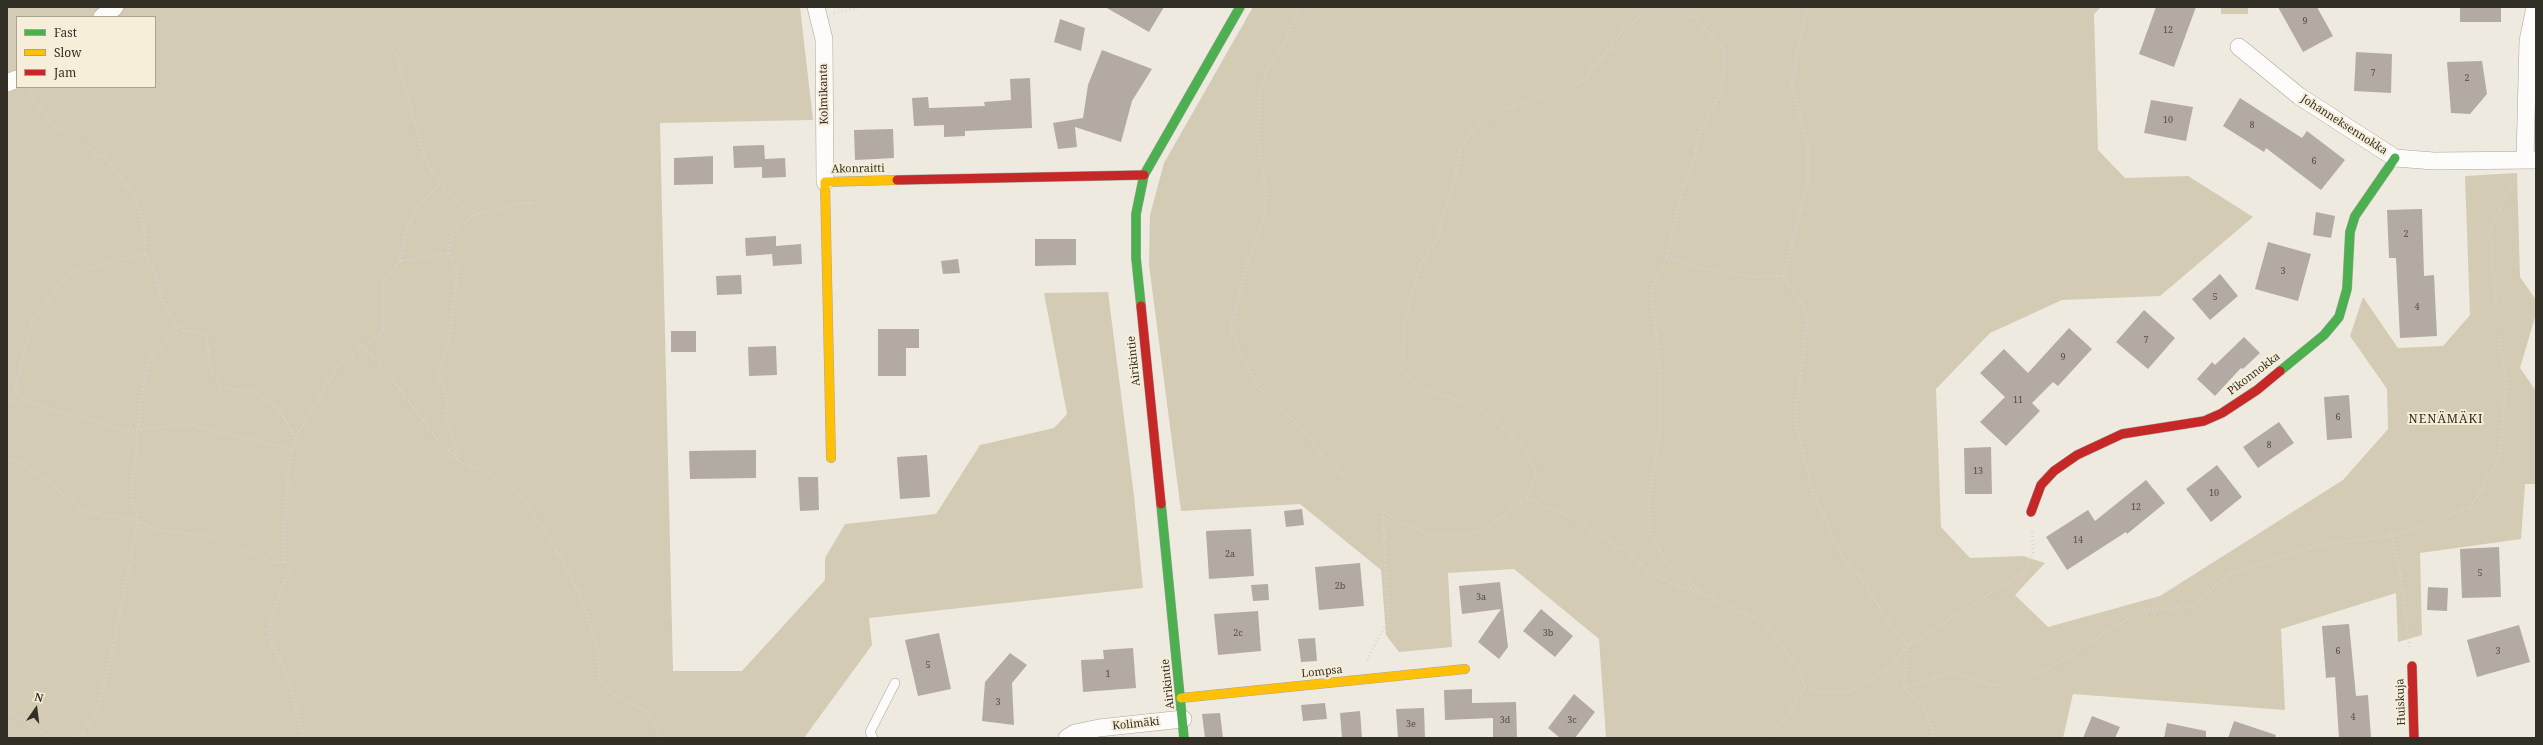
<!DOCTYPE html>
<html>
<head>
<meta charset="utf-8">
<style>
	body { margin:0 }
	#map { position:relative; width:2543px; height:745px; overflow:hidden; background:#efeadf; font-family:"Noto Serif",serif }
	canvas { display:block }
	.frame { position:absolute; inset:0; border:8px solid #322f27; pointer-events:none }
	.legend { position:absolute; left:16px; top:16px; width:140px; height:72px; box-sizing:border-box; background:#f6eed8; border:1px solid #a8a291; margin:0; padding:5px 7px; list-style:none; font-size:12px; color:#322f27 }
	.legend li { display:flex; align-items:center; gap:8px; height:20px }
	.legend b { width:20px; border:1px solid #a8a291 }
	.north { position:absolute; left:16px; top:689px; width:40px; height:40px; -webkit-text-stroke:3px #f6eed8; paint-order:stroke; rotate:14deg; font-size:11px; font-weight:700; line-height:16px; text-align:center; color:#322f27 }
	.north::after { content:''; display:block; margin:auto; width:14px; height:18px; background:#322f27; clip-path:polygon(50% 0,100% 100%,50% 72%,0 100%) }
</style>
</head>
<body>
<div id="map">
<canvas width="2543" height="745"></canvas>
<div class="frame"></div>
<ul class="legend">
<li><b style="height:5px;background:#4caf50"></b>Fast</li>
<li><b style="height:5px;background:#ffc107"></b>Slow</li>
<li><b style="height:5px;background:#c62828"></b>Jam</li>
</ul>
<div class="north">N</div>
</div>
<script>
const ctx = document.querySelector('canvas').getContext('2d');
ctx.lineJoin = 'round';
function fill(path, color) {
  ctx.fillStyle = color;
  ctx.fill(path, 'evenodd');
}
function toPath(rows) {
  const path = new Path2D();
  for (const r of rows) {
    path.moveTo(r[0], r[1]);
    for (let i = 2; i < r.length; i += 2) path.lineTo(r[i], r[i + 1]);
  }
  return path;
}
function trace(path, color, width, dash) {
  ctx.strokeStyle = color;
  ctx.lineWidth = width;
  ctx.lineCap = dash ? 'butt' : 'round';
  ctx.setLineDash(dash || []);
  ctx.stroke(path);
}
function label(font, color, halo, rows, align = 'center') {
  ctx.font = font + ' "Noto Serif",serif';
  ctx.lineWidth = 4;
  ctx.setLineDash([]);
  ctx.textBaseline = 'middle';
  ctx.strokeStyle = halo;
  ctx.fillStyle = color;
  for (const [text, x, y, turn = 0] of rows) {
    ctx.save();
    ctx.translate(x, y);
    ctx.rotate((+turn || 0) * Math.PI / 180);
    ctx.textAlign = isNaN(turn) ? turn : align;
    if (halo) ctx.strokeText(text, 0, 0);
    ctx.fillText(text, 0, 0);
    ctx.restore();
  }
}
fill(toPath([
	[7,7,800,7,813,120,660,123,673,671,742,671,825,580,825,558,845,524,936,514,980,445,1054,428,1067,414,1044,293,1108,292,1134,496,1143,588,869,618,872,645,804,738,7,738],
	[17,17,155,17,155,87,17,87],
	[1253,7,2101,7,2094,14,2098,150,2125,178,2188,176,2253,217,2160,296,2062,300,1990,333,1936,389,1941,527,1970,558,2023,556,2045,563,2015,595,2048,627,2160,596,2343,480,2388,429,2387,389,2350,336,2363,297,2398,348,2443,346,2470,315,2465,176,2517,173,2520,277,2536,300,2536,314,2520,368,2536,391,2536,484,2525,484,2521,539,2420,553,2422,635,2398,642,2396,593,2281,629,2285,710,2073,694,2063,738,1606,738,1599,639,1514,569,1448,573,1452,647,1399,652,1386,635,1381,570,1300,504,1181,511,1149,265,1150,215,1164,163],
	[2221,7,2248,7,2248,14,2221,14]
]), '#d4cbb5');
fill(toPath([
	[1105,7,1164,7,1149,32],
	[2156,7,2196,7,2174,67,2139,54],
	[2278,7,2317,7,2333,36,2303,52],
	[2460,7,2501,7,2501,22,2460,22],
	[1060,19,1085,28,1081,51,1054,42],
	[1102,50,1152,69,1132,101,1121,142,1075,127,1077,147,1058,149,1053,123,1083,118,1088,85],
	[2356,52,2392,54,2391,93,2354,91],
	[2482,61,2487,94,2470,114,2451,113,2447,62],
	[1030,78,1032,128,965,131,965,136,944,137,944,125,914,126,912,98,928,97,929,108,985,106,984,102,1011,100,1010,79],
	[2240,98,2302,138,2307,131,2345,160,2321,190,2266,148,2264,152,2223,126],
	[2151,100,2193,107,2186,141,2144,133],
	[893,129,894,158,855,160,854,130],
	[764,145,765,159,785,158,786,177,762,178,762,167,734,168,733,146],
	[713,156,713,184,674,185,674,158],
	[2422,209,2424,276,2434,275,2437,336,2400,338,2396,258,2389,258,2387,210],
	[2316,212,2335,216,2331,238,2313,235],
	[776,236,776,246,801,244,802,264,773,266,772,254,746,256,745,238],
	[1035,239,1076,239,1076,265,1035,266],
	[2268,242,2311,254,2298,301,2255,289],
	[958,259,960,273,943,274,941,261],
	[2220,274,2238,296,2210,320,2192,299],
	[741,275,742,294,717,295,716,276],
	[2144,310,2175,338,2148,369,2116,342],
	[2069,328,2092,349,2058,386,2053,382,2032,403,2040,411,2006,446,1980,422,2005,397,1980,373,2004,349,2028,373],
	[878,329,919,329,919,348,906,348,906,376,878,376],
	[671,331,696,331,696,352,671,352],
	[2244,337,2260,353,2243,369,2241,368,2215,396,2197,379,2212,362,2215,365],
	[776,346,777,375,749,376,748,347],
	[2349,395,2352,438,2327,440,2324,397],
	[2279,422,2294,443,2258,468,2243,447],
	[1991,447,1992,494,1965,494,1964,448],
	[756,450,756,478,690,479,689,451],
	[927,455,930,497,900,499,897,457],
	[2217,465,2242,497,2211,522,2186,489],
	[798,477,818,477,819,510,800,511],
	[2146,480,2165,503,2127,534,2126,532,2067,570,2046,537,2088,510,2095,521],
	[1302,509,1304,525,1286,527,1284,511],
	[1251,529,1254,576,1209,579,1206,531],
	[2499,547,2501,597,2462,598,2460,549],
	[1360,563,1364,606,1319,610,1315,567],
	[1500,582,1508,647,1499,659,1478,642,1501,609,1462,614,1459,586],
	[1268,584,1269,600,1253,601,1251,585],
	[2428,587,2448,588,2447,611,2427,610],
	[1541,609,1573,636,1555,657,1523,631],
	[1258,611,1261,651,1218,655,1214,614],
	[2349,624,2356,696,2368,695,2371,738,2339,738,2335,677,2326,678,2322,626],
	[2519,625,2530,662,2477,677,2467,640],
	[939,633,951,689,918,696,905,640],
	[1315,638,1317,661,1301,662,1298,639],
	[1133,648,1136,688,1083,692,1081,660,1104,659,1103,650],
	[1010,653,1027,665,1012,683,1014,725,982,721,985,682],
	[1472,689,1472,703,1516,702,1517,738,1493,738,1493,718,1445,720,1444,690],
	[1574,694,1595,712,1575,738,1560,738,1548,728],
	[1325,703,1327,719,1303,721,1301,705],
	[1424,708,1425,738,1398,738,1396,709],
	[1360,711,1362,738,1342,738,1340,713],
	[1220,713,1223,738,1205,738,1202,714],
	[2092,716,2120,727,2115,738,2083,738],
	[2234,721,2276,735,2275,738,2228,738],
	[2167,723,2206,731,2206,738,2164,738]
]), '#b3aaa4');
const lane = toPath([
	[873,738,870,732,895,683]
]);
const street = toPath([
	[816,7,824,39,825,182],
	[102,17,115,7],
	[2239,47,2299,96,2395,158,2434,161,2536,160],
	[7,83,17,79],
	[2525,159,2528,41,2535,7],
	[1067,738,1075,733,1099,728,1183,719]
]);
const fast = toPath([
	[1141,306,1136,258,1136,214,1144,175,1240,7],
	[2280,371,2324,335,2339,317,2347,289,2350,232,2355,216,2395,158],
	[1161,504,1184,738]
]);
const slow = toPath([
	[831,458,825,182,897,180],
	[1181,698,1465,669]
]);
const jam = toPath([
	[897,180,1144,175],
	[1141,306,1161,504],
	[2031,512,2041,485,2054,471,2077,455,2122,434,2204,421,2222,413,2257,390,2280,371],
	[2412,666,2414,738]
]);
trace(lane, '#a9a59c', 10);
trace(street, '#a9a59c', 18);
trace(fast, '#a9a59c', 10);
trace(slow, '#a9a59c', 10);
trace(jam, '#a9a59c', 10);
trace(toPath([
	[1299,7,1284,44,1267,69,1259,98,1258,141,1266,191,1264,218,1247,264,1230,329,1257,386,1300,426,1324,458,1383,511,1402,524,1432,535,1470,536,1496,521,1527,498,1537,473,1522,444,1484,412,1450,397,1420,388,1402,372,1404,325,1420,265,1436,241,1458,166,1460,147,1473,132,1500,111,1583,81,1624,29,1641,16,1694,16,1724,50,1722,90,1697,139,1695,158,1683,186,1667,256,1651,291,1658,349,1661,407,1659,438,1649,496,1650,532,1668,566,1706,596,1766,624,1801,672,1805,687,1786,718,1767,738],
	[834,13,861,7],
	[396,55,426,163,450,195,462,205,479,214],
	[28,91,51,123,109,162,135,197,145,234,145,253,156,275,162,301,179,331],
	[145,253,68,274,31,324,15,388,23,400,127,431,187,424,291,449],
	[448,253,450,239,458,227,474,215,520,203,535,203],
	[1667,256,1705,269,1754,277,1783,276],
	[400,261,406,231,416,208,441,183],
	[1783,276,1808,314,1795,418,1811,487,1842,557,1863,581,1885,617,1907,646,1904,688,1926,710,1935,738],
	[1783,276,1808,183,1808,147,1792,84,1797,52,1808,7],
	[2496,303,2490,230,2516,177],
	[362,345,389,375,439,441,458,460,493,476,525,500,562,559,585,608,598,652,599,680,611,693,648,712,660,738],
	[7,402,23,400],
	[7,458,21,461,85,511,138,521,154,529,207,536,276,563,285,562,290,568,270,621,270,638,291,686,303,738],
	[1527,498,1568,516,1627,552,1657,577,1704,595],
	[285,562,284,536,289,465,295,438,341,361,383,332,383,282,400,261,448,253,458,272,449,340,438,374,448,400,446,415,458,460],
	[2410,647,2400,573,2392,536,2471,507,2500,457,2506,383,2498,333],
	[1367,660,1388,620,1383,512],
	[1805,687,1820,693,1848,692,1888,670,1907,646,2022,574,2028,566,2033,552,2032,531],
	[1904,688,1952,673,1995,686,2050,668,2141,610,2193,607,2229,574,2320,545,2392,536],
	[7,710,51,738],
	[70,738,82,734,100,705,120,612,138,521,132,498,133,481,141,398,148,359,179,331,191,331,207,336,209,365,221,388,254,392,279,409,295,438]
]), '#d6d5d1', 2.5, [1, 3]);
trace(lane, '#fdfcfa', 9);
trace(street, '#fdfcfa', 17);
trace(fast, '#4caf50', 9);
trace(slow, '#ffc107', 9);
trace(jam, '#c62828', 9);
label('9px', '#524e46', null, [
	["9",2305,21],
	["12",2168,30],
	["7",2373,73],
	["2",2467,78],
	["10",2168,120],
	["8",2252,125],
	["6",2314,161],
	["2",2406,234],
	["3",2283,271],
	["5",2215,297],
	["4",2417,307],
	["7",2146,340],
	["9",2063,357],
	["11",2018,400],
	["6",2338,417],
	["8",2269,445],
	["13",1978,471],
	["10",2214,493],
	["12",2136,507],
	["14",2078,540],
	["2a",1230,554],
	["5",2480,573],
	["2b",1340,586],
	["3a",1481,597],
	["2c",1238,633],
	["3b",1548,633],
	["6",2338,651],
	["3",2498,651],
	["5",928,665],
	["1",1108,674],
	["3",998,702],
	["4",2353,717],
	["3d",1505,720],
	["3c",1572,720],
	["3e",1411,724]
]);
label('11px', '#322f27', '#f6eed8', [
	["Kolmikanta",824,94,-91],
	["Johanneksennokka",2344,125,33],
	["Akonraitti",858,169,-1],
	["Airikintie",1134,361,-96],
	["Pikonnokka",2254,374,-37],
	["Lompsa",1322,672,-6],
	["Airikintie",1168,684,-96],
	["Huiskuja",2401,702,-92],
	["Kolimäki",1136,724,-6]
]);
ctx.letterSpacing = '1px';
label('12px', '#322b1a', '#f6eed8', [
	["NENÄMÄKI",2446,420]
]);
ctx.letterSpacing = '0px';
</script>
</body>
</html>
